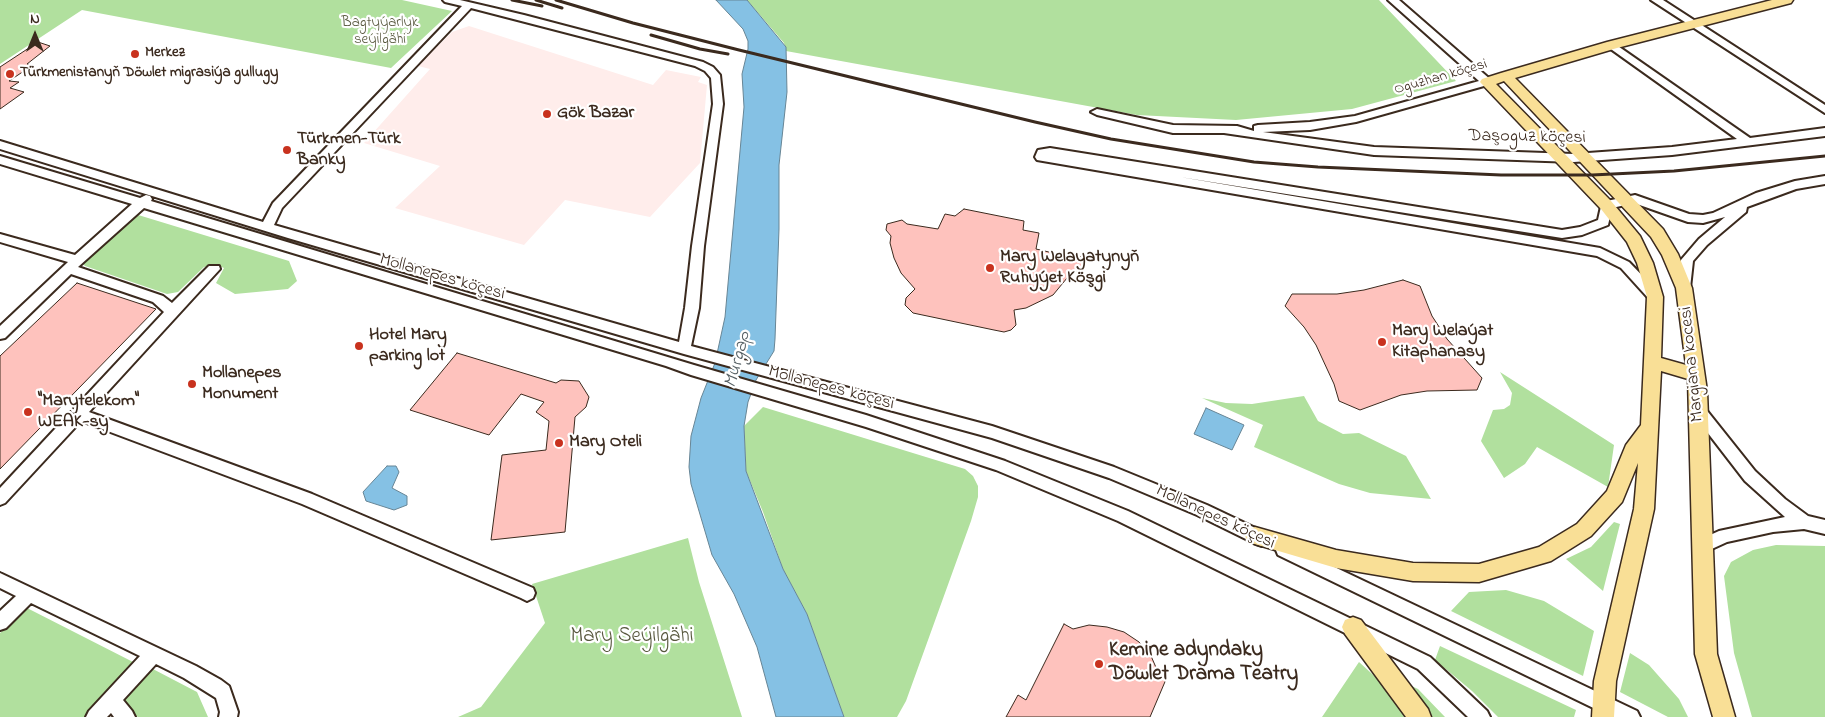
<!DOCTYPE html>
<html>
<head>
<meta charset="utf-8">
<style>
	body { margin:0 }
	#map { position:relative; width:1825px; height:717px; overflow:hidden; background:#fff; font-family:"Indie Flower",sans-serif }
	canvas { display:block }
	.north { position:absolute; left:10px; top:10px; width:50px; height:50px; -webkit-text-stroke:4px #fff; paint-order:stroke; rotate:0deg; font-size:14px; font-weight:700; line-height:20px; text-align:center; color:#3b2a1e }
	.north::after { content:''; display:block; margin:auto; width:18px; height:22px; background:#3b2a1e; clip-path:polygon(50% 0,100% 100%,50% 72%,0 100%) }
</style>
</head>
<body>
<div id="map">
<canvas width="1825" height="717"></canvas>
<div class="north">N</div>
</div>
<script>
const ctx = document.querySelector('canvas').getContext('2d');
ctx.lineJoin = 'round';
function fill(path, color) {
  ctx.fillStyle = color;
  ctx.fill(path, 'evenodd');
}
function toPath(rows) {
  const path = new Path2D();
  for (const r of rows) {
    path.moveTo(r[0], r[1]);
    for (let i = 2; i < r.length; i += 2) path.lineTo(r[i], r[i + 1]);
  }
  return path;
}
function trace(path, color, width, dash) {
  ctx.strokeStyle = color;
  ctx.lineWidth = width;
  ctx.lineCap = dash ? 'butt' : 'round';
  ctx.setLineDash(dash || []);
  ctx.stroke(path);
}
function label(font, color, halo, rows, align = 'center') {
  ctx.font = font + ' "Indie Flower",sans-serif';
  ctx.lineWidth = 4.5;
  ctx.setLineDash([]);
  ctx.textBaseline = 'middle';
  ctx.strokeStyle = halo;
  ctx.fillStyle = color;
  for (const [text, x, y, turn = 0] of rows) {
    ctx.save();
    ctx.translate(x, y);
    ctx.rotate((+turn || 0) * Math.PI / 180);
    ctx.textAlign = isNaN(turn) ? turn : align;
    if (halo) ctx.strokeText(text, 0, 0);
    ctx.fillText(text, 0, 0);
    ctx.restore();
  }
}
fill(toPath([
	[469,26,653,85,666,70,701,77,698,82,707,85,700,163,650,217,565,200,524,245,395,208,440,166,364,143,430,69,418,66,452,32]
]), '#ffedeb');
fill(toPath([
	[0,0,402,0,452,11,391,68,82,10,0,64],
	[747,0,1379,0,1456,81,1352,109,1236,120,1137,115,786,51,784,43],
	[135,214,289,261,297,281,288,289,235,294,216,283,224,268,217,265,204,267,178,292,167,294,85,266,82,263],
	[1500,372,1614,445,1608,487,1537,447,1525,464,1504,478,1481,441,1493,410,1504,409,1510,405,1512,393],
	[1304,396,1318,421,1343,434,1359,433,1406,456,1431,499,1370,493,1339,484,1254,447,1263,425,1202,398,1226,403,1252,404],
	[763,407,965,469,973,476,978,486,978,497,971,521,906,701,897,717,844,717,840,706,807,614,783,569,763,512,746,471,744,426],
	[1614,522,1620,524,1603,591,1566,559,1591,547],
	[688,538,699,582,742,717,458,717,481,707,545,623,532,584],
	[1776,545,1825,546,1825,717,1752,717,1734,653,1724,576,1731,562,1753,550],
	[1506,590,1544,601,1594,631,1583,676,1451,611,1469,592],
	[27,608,135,663,85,717,0,717,0,633],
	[1440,646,1576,710,1574,717,1498,717,1472,691,1435,660],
	[1630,653,1649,665,1679,699,1688,717,1668,717,1620,692],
	[1359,662,1392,692,1407,717,1322,717],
	[151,668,197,692,208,717,138,717,118,705],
	[1399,680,1418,689,1445,717,1425,717]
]), '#b1e09e');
const water = toPath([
	[716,0,747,0,786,47,787,92,779,165,779,229,775,339,774,351,756,380,748,402,744,426,746,471,783,569,807,614,844,717,776,717,757,647,734,594,712,555,691,484,689,467,691,436,701,398,715,363,725,317,744,107,742,74,748,49,748,41,743,29,716,0],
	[1206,408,1244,425,1232,450,1194,434,1206,408],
	[387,466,396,466,399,472,392,488,407,496,407,505,394,510,366,501,363,492,387,466]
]);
fill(water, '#85c1e4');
trace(water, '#678595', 1);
const building = toPath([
	[38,42,50,46,27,64,33,65,9,81,19,82,10,88,24,92,0,109,0,67,38,42],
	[964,209,1024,221,1023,230,1039,233,1036,249,1066,256,1074,254,1082,257,1084,262,1083,266,1080,271,1072,272,1053,295,1026,308,1014,310,1016,325,1011,330,1004,332,994,330,913,313,905,305,906,298,915,289,901,273,894,258,890,243,891,236,886,230,887,224,902,220,907,224,938,229,945,214,955,216,964,209],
	[1403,280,1420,286,1432,316,1447,339,1482,378,1477,390,1427,391,1401,395,1360,410,1339,401,1334,384,1316,345,1304,327,1285,306,1292,294,1337,294,1364,290,1403,280],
	[77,283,156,309,0,469,0,356,77,283],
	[457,353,556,383,561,380,579,381,589,397,586,407,575,417,565,532,491,540,502,455,546,450,549,421,536,412,544,402,521,394,489,435,410,410,457,353],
	[1064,624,1073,629,1089,625,1107,627,1124,632,1139,642,1151,656,1158,672,1167,677,1150,717,1006,717,1018,695,1026,700,1064,624]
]);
fill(building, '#fec2bd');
trace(building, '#3b2a1e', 1);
const minor = toPath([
	[443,0,460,0,524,15,703,62,713,67,720,75,723,104,704,246,699,308,691,346,992,426,1114,467,1207,505,1268,534,1270,539,1268,544,1262,546,1256,544,1197,515,1109,478,992,438,684,354,288,238,0,149,0,141,263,222,273,203,462,6,445,2,443,0],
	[471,8,695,66,705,71,711,78,713,104,692,246,685,308,679,342,274,225,282,208,471,8],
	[1388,0,1399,0,1491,80,1492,82,1491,84,1356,122,1310,130,1263,132,1374,147,1574,154,1672,147,1737,139,1608,47,1607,45,1612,42,1750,138,1825,128,1825,136,1672,155,1574,162,1374,155,1224,133,1173,133,1097,115,1091,112,1097,109,1173,125,1237,126,1254,131,1254,126,1258,125,1310,122,1355,116,1479,81,1388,0],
	[1651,0,1663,0,1825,105,1825,113,1651,0],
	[1050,148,1562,230,1580,227,1598,220,1602,202,1635,195,1689,214,1703,215,1713,213,1756,193,1795,181,1825,176,1825,184,1796,189,1747,207,1746,212,1707,245,1693,261,1690,288,1689,291,1684,293,1679,291,1678,288,1681,260,1699,239,1725,217,1703,223,1688,222,1634,203,1612,208,1608,225,1582,235,1562,238,1180,177,1600,248,1629,262,1660,294,1662,297,1660,300,1655,302,1650,300,1621,268,1597,256,1037,160,1035,157,1038,150,1050,148],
	[0,156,140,198,146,195,150,196,152,199,151,201,694,365,866,415,1005,461,1128,511,1430,657,1487,711,1490,717,1468,717,1418,669,1118,521,996,470,866,427,691,375,666,366,144,208,78,267,163,296,172,303,209,266,219,266,220,269,89,412,312,494,533,588,535,593,533,598,527,601,521,598,302,504,81,421,5,503,0,505,0,488,164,312,153,302,71,274,5,338,0,339,0,326,68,262,0,242,0,234,75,255,132,204,0,164,0,156],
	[1699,405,1704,407,1755,471,1785,499,1808,516,1825,520,1825,534,1804,529,1773,532,1727,542,1703,553,1697,551,1695,546,1697,541,1719,531,1785,517,1745,481,1694,415,1692,411,1694,407,1699,405],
	[1284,543,1637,711,1640,717,1612,717,1278,555,1276,550,1278,545,1284,543],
	[0,573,196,666,221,680,229,686,238,712,237,717,219,717,220,712,216,698,184,678,156,664,123,700,132,711,135,717,114,717,111,713,107,717,86,717,89,711,140,656,31,603,6,628,0,630,0,611,16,596,0,588,0,573]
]);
const major = toPath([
	[1772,0,1793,0,1791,3,1617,48,1515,78,1663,229,1678,254,1692,288,1707,391,1717,654,1735,717,1713,717,1695,654,1688,379,1661,371,1654,509,1616,681,1614,717,1592,717,1594,681,1634,509,1638,463,1622,502,1591,536,1551,561,1479,582,1413,581,1336,568,1248,542,1245,536,1248,530,1255,527,1336,550,1413,563,1479,564,1539,547,1577,524,1607,491,1626,445,1641,425,1647,297,1637,263,1627,242,1601,209,1480,82,1482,79,1501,73,1607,42,1772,0],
	[1504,81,1651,237,1662,255,1676,288,1686,365,1661,358,1663,297,1653,263,1640,236,1611,201,1496,84,1504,81],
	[1353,617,1361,620,1428,709,1431,717,1406,717,1345,634,1342,627,1345,620,1353,617]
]);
trace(minor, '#3b2a1e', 4);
trace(major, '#3b2a1e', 3);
fill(minor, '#fff');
fill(major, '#f9df96');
trace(toPath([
	[512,0,542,6],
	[536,0,562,8],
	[556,0,633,23,739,50,1035,122,1111,139,1254,162,1318,167,1501,175,1592,175,1674,171,1825,156],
	[651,35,700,49,728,54]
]), '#3b2a1e', 3);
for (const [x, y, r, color] of [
	[135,54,5,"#c8321e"],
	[10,74,5,"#c8321e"],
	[547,114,5,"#c8321e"],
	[287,150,5,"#c8321e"],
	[990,268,5,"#c8321e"],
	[1382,342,5,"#c8321e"],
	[359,346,5,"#c8321e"],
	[192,384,5,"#c8321e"],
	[28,412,5,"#c8321e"],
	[559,443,5,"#c8321e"],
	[1099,664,5,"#c8321e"]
]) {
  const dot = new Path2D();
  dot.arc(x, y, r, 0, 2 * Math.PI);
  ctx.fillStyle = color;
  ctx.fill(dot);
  trace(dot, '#fff', 2);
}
label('15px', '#58583e', '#fff', [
	["Bagtyýarlyk",380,24],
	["seýilgähi",380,41]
]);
label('bold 15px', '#3b2a1e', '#fff', [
	["Merkez",145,54],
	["Türkmenistanyň Döwlet migrasiýa gullugy",20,74]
], 'left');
label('15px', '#3b2a1e', '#fff', [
	["Oguzhan köçesi",1441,78,-16]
]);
label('bold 18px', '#3b2a1e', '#fff', [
	["Gök Bazar",557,114],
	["Türkmen-Türk",297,140],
	["Banky",297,161],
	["Mary Welayatynyň",1000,258],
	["Ruhyýet Köşgi",1000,279],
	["Mary Welaýat",1392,332],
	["Kitaphanasy",1392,353],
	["Hotel Mary",369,336],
	["parking lot",369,357],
	["Mollanepes",202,374],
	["Monument",202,395],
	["\"Marytelekom\"",38,402],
	["WEAK-sy",38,423],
	["Mary Oteli",569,443]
], 'left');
label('18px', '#3b2a1e', '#fff', [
	["Daşoguz köçesi",1527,138,1],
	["Mollanepes köçesi",442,278,16],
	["Margiana kocesi",1693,364,-96],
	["Mollanepes köçesi",831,389,15],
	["Mollanepes köçesi",1215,518,25]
]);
label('italic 19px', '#555f63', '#fff', [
	["Murgap",739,360,-75]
]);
label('21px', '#58583e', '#fff', [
	["Mary Seýilgähi",632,638]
]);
label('bold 21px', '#3b2a1e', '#fff', [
	["Kemine adyndaky",1109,652],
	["Döwlet Drama Teatry",1109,676]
], 'left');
</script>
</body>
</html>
